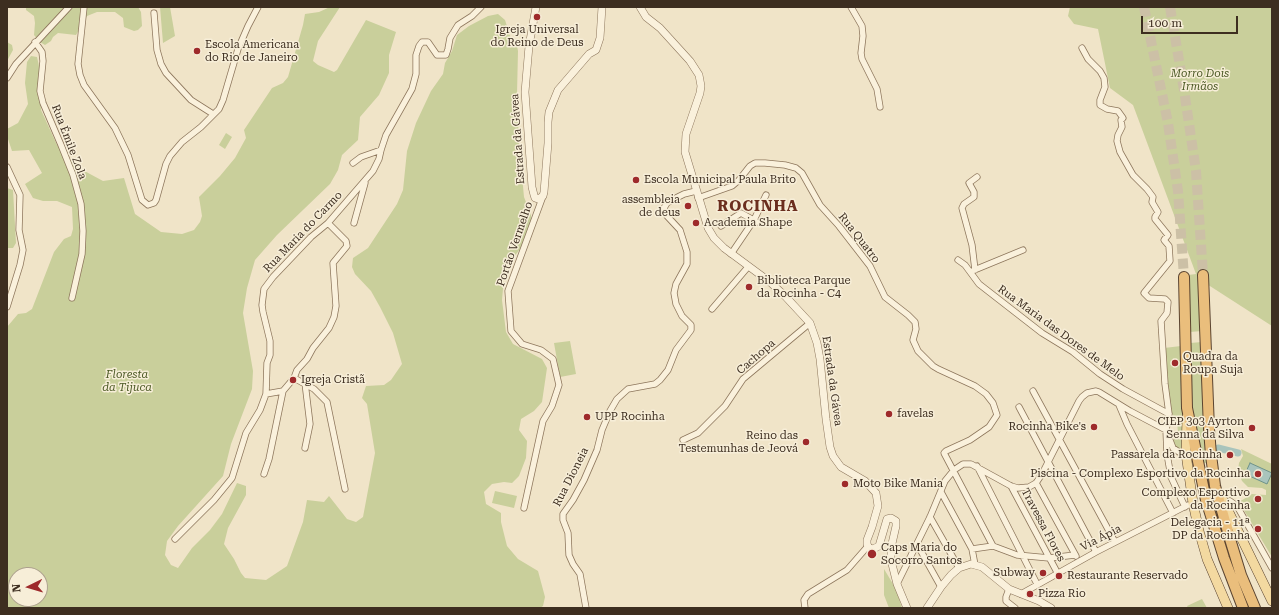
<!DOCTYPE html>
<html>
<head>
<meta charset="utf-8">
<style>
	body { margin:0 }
	#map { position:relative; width:1279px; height:615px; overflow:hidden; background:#f0e4c8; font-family:"Roboto Serif",serif }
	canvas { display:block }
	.frame { position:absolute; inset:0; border:8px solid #3d2e20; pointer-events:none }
	.north { position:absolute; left:8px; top:567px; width:40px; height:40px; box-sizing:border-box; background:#f7eed8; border:1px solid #ada18e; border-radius:50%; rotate:265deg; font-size:11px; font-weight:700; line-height:16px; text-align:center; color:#3d2e20 }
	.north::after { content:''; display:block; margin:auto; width:14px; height:18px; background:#9e2a2b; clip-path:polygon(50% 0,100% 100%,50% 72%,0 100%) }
	.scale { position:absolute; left:1141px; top:16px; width:97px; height:18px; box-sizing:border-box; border:2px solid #3d2e20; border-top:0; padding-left:5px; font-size:12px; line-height:14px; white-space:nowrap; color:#3d2e20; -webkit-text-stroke:3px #f7eed8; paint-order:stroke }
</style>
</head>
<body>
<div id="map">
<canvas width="1279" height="615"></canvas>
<div class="frame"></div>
<div class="north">N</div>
<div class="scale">100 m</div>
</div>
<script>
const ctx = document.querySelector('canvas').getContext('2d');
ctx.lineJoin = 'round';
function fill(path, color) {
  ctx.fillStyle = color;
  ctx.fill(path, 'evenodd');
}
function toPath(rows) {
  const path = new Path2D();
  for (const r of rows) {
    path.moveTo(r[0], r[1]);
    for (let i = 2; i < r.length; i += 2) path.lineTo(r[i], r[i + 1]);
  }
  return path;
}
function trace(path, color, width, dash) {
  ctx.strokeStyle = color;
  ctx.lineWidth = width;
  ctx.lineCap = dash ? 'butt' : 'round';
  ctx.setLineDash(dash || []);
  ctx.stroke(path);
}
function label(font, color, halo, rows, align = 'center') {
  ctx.font = font + ' "Roboto Serif",serif';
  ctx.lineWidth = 3;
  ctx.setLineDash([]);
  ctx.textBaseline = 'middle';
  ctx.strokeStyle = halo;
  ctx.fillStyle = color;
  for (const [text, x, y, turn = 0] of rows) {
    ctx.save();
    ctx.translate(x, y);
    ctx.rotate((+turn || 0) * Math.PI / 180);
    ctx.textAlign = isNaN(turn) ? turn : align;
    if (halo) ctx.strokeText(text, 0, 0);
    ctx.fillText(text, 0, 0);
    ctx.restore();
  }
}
fill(toPath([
	[26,7,138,7,141,12,142,26,138,30,134,31,124,27,123,18,115,12,97,12,87,16,76,35,58,33,53,37,51,41,45,45,40,42,34,35,35,23,34,16,26,10],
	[160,7,170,7,175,36,163,43],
	[330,7,340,7,318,41,313,61,318,65,334,72,337,70,366,20,396,32,389,55,389,73,379,95,360,117,358,140,342,155,338,170,330,184,277,235,255,260,247,288,243,313,253,371,252,389,231,444,223,476,178,526,167,541,165,555,171,565,178,568,192,548,210,530,222,514,237,483,246,486,246,495,228,528,224,544,234,559,241,573,245,578,266,580,287,566,303,522,307,500,324,502,329,496,347,519,356,522,363,517,375,453,367,404,362,398,366,386,384,385,391,380,402,364,393,333,380,307,371,291,355,274,352,267,353,258,368,248,397,204,403,190,407,151,416,123,431,91,443,74,445,63,452,51,457,35,469,26,488,16,498,14,505,20,512,42,517,46,518,51,517,94,519,145,524,197,531,215,531,227,523,245,511,261,504,277,502,300,506,332,513,344,542,359,547,368,542,402,534,411,521,419,519,430,527,441,526,458,519,476,512,483,504,482,492,484,484,492,486,504,501,513,501,522,507,546,518,559,538,571,545,597,543,606,540,608,7,608,7,327,18,314,26,313,32,309,54,252,64,239,71,236,73,229,72,207,57,201,43,201,33,198,25,184,42,173,29,150,12,151,7,136,7,129,18,123,28,104,25,83,27,62,31,56,37,57,39,66,41,110,57,145,77,167,103,181,124,178,135,214,161,232,182,234,194,230,200,222,202,216,199,197,220,176,235,158,246,138,244,130,272,88,283,83,288,77,303,25,305,14,319,12],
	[16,575,40,575,40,599,16,599],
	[1070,7,1272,7,1272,326,1199,279,1202,331,1190,332,1188,275,1196,274,1133,105,1110,88,1098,29,1074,24,1068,16],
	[7,42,12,45,13,50,7,61],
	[226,133,232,137,225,149,219,145],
	[7,188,13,190,16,243,13,248,7,248],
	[570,341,576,374,560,377,554,343],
	[1202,342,1209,462,1202,464,1193,423,1190,343],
	[1181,346,1184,407,1183,447,1179,449,1173,447,1173,441,1178,432,1177,422,1169,408,1164,348],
	[1241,449,1272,464,1272,557,1239,502,1252,494,1266,495,1266,490,1262,488,1248,487,1242,481,1238,471,1239,463,1243,456],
	[1210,472,1247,599,1245,600,1223,543,1205,476],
	[495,491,517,496,514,508,492,503],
	[884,569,896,589,902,608,889,608,884,595],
	[1202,599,1207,608,1188,608,1187,606]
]), '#c9cf9b');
const water = toPath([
	[1250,463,1272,473,1267,484,1245,474,1250,463]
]);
fill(water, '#a9c4bc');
trace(water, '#6f938a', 1);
trace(toPath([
	[1218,448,1238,453]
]), '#a9c4bc', 7);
trace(toPath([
	[1144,7,1168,123,1178,191,1184,277],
	[1170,7,1184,90,1196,171,1203,275]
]), '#ccc0a6', 10, [10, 5]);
const minor = toPath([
	[84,7,78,64,80,75,84,85,115,128,128,155,142,200,148,205,154,203,156,200,166,164,170,156,182,142,201,127,219,109,223,100,238,49,248,26,258,7],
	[851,7,862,26,863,36,861,53,862,59,877,89,880,107],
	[154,13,157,50,161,64,166,73,191,100,213,114],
	[35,42,42,52,43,61,40,91,43,103,61,145,73,175,81,204,83,231,82,254,72,298],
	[1082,48,1088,59,1100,71,1104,78,1105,87,1100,100,1100,105,1107,109,1118,111,1123,118,1121,120,1122,127,1118,135,1117,141,1120,152,1133,175,1147,189,1153,197,1152,202,1158,212,1155,217,1155,219,1168,235,1164,240,1169,246,1170,261,1144,293,1149,298,1165,299,1168,302,1167,313,1161,321,1165,384,1169,414,1166,430,1167,454,1171,477,1185,507],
	[7,78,16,64,69,7],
	[353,163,361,157,381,150],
	[7,167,20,195,19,230,23,250,20,265,7,307],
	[698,198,732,186,739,180,750,166,755,163,765,163,785,165,796,168,802,173,820,205,839,226,870,266,885,297,908,315,915,322,916,329,913,340,918,351,933,366,938,369,975,386,986,394,993,403,997,415,989,427,970,440,946,451,944,453,993,546],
	[354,223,365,183],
	[721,226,741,213,757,222],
	[731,254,754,220,766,195],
	[958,260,965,265,979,284,1042,333,1073,352,1100,374,1123,389,1169,414],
	[975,270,972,245,962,208,964,204,974,197,974,192,969,183,977,177],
	[972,271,1023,250],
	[712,309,748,267],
	[294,378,314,389,327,402,345,489],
	[1033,391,1115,542],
	[266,394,283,391],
	[1119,405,1127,424,1173,513],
	[1019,407,1096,552],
	[683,440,698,433,725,406,743,379,810,323],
	[305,448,310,424,305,383],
	[977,466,1037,584],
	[264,474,269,459,283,391,294,378,297,370,307,359,313,348,329,328,334,317,336,306,333,263,347,246,346,241,328,223],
	[1036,483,1076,556],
	[1011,486,1058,574],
	[941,492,972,549,975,565],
	[1230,501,1237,506,1272,568],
	[524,508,543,421,552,406,559,385,553,359,541,350,522,344,511,331,508,291,543,196],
	[930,517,959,568],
	[175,539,214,500,232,478,246,433,260,410,266,394,267,363,270,355,270,341,263,312,262,305,264,289,273,277,311,237,328,223,373,171,379,159,381,150,386,135,412,89,416,74,416,55,419,46,422,42,428,42,437,55,446,55,448,49,450,38,458,25,472,16,481,7],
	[917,544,941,587],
	[972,549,993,546,1017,555,1049,558,1075,555],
	[897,584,930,517,945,481,954,470,963,464,971,464,1011,486,1018,488,1029,487,1036,483,1042,474,1079,401,1082,397,1087,393,1096,391,1099,392,1130,411,1166,430,1173,448,1182,454,1186,454],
	[1009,589,1006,597,1006,601,1015,608],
	[1021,594,1096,552,1188,505],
	[586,608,580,574,573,564,569,555,568,533,563,520,563,514,573,500,584,480,597,450,602,430,610,411,617,399,628,389,655,384,660,380,668,370,676,350,691,330,691,325,682,316,676,304,674,293,676,284,687,264,687,252,680,230,667,216,664,208,667,203,674,199,684,194,696,191],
	[805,608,804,600,808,594,847,570,868,546]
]);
const tertiary = toPath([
	[536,7,529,46,525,92,532,187,534,195,535,198,538,199,543,196,544,192,548,143,548,122,549,112,558,90,589,54,596,50,600,38,602,7],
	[640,7,646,17,660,28,690,61,699,75,701,86,700,93,686,134,685,152,708,228,714,238,724,248,770,282,785,296,810,323,817,343,820,359,826,419,830,447,833,456,841,467,865,481,876,493,878,506,872,527,867,540,867,544,869,548,873,549,879,546,887,519,891,518,896,521,896,526,891,548,891,560,897,584,907,608],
	[927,608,941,587,951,575,959,568,971,564,982,567,1009,589,1039,601,1051,608]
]);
const primary = toPath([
	[1187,417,1186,454,1193,503,1199,531,1207,559,1228,608],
	[1220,494,1272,601]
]);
const trunk = toPath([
	[1203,275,1209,429,1211,455,1215,486,1230,539,1241,575,1255,608],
	[1184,277,1187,408,1206,500,1224,558,1243,608]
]);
trace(minor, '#8d765c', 7);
trace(tertiary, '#8d765c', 8);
trace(primary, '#5b4430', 10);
trace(trunk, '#5b4430', 12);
trace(minor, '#faf1dc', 5.5);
trace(tertiary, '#faf1dc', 7);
trace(primary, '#f3d9a0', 9);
trace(trunk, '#eabe7c', 10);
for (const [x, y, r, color] of [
	[537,17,4,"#9e2a2b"],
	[197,51,4,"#9e2a2b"],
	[636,180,4,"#9e2a2b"],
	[688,206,4,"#9e2a2b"],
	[696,223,4,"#9e2a2b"],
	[749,287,4,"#9e2a2b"],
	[1175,363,4,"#9e2a2b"],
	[293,380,4,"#9e2a2b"],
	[889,414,4,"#9e2a2b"],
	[587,417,4,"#9e2a2b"],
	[1094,427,4,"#9e2a2b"],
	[1252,428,4,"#9e2a2b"],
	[806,442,4,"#9e2a2b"],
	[1230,455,4,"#9e2a2b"],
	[1258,474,4,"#9e2a2b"],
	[845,484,4,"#9e2a2b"],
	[1258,499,4,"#9e2a2b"],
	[1258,529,4,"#9e2a2b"],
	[872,554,5,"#9e2a2b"],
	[1043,573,4,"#9e2a2b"],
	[1059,576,4,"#9e2a2b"],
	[1030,594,4,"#9e2a2b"]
]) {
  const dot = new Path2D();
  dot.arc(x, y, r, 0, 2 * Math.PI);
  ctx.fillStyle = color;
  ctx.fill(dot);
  trace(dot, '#f7eed8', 1.5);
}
label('11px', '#3d2e20', '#f7eed8', [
	["Igreja Universal",537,30,"center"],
	["do Reino de Deus",537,43,"center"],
	["Escola Americana",205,45],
	["do Rio de Janeiro",205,58],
	["Escola Municipal Paula Brito",644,180],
	["assembleia",680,200,"right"],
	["de deus",680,213,"right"],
	["Academia Shape",704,223],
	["Biblioteca Parque",757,281],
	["da Rocinha - C4",757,294],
	["Quadra da",1183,357],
	["Roupa Suja",1183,370],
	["Igreja Cristã",301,380],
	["favelas",897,414],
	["UPP Rocinha",595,417],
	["CIEP 303 Ayrton",1244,422,"right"],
	["Senna da Silva",1244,435,"right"],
	["Rocinha Bike's",1086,427,"right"],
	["Reino das",798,436,"right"],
	["Testemunhas de Jeová",798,449,"right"],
	["Passarela da Rocinha",1222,455,"right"],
	["Piscina - Complexo Esportivo da Rocinha",1250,474,"right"],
	["Moto Bike Mania",853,484],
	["Complexo Esportivo",1250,493,"right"],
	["da Rocinha",1250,506,"right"],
	["Delegacia - 11ª",1250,523,"right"],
	["DP da Rocinha",1250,536,"right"],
	["Caps Maria do",881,548],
	["Socorro Santos",881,561],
	["Subway",1035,573,"right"],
	["Restaurante Reservado",1067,576],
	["Pizza Rio",1038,594]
], 'left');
label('italic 11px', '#4d5a26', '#f7eed8', [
	["Morro Dois",1200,74],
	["Irmãos",1200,87],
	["Floresta",127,375],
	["da Tijuca",127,388]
]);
label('11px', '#3d2e20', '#f7eed8', [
	["Estrada da Gávea",518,139,-94],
	["Rua Émile Zola",69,142,69],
	["Rua Maria do Carmo",303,232,-46],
	["Rua Quatro",859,238,52],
	["Portão Vermelho",515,244,-71],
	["Rua Maria das Dores de Melo",1061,333,36],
	["Cachopa",756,357,-41],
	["Estrada da Gávea",832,381,82],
	["Rua Dioneia",571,477,-63],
	["Travessa Flores",1043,525,62],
	["Via Ápia",1101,538,-27]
]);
ctx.letterSpacing = '1px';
label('bold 15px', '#6b2e1e', '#f7eed8', [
	["ROCINHA",758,207]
]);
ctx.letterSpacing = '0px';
</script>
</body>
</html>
